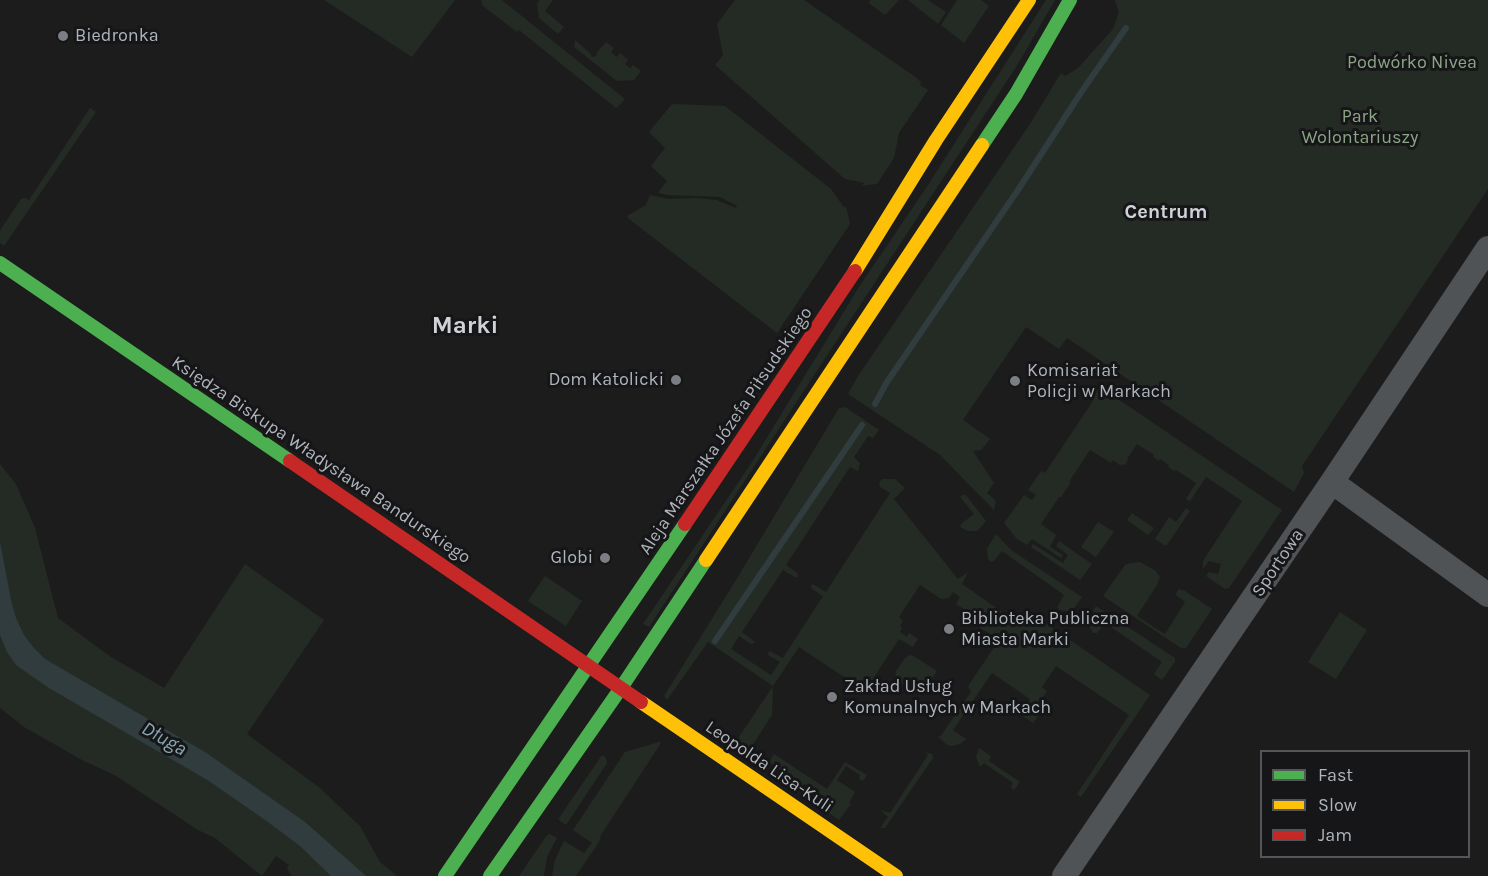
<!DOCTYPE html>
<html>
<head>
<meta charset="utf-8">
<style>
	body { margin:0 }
	#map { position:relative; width:1488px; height:876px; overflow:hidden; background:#1c1c1c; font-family:Karla,sans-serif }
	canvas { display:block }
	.legend { position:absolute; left:1260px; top:750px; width:210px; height:108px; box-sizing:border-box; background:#161618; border:2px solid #535659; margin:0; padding:8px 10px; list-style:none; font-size:18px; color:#aeb5bb }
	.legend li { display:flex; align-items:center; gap:12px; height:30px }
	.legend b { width:30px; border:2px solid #535659 }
</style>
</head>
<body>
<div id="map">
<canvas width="1488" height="876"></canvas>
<ul class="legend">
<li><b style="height:8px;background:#4caf50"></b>Fast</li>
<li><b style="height:8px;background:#ffc107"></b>Slow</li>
<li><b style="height:8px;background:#c62828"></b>Jam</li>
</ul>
</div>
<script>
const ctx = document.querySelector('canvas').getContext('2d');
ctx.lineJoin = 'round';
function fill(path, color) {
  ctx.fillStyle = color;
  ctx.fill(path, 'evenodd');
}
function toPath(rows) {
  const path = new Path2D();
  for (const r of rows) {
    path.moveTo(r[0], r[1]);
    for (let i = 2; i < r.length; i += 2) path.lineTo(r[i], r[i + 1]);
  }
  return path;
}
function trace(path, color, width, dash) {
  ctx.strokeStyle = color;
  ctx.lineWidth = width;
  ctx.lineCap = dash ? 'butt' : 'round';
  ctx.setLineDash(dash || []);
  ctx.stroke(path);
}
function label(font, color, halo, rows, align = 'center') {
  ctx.font = font + ' Karla,sans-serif';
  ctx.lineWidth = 6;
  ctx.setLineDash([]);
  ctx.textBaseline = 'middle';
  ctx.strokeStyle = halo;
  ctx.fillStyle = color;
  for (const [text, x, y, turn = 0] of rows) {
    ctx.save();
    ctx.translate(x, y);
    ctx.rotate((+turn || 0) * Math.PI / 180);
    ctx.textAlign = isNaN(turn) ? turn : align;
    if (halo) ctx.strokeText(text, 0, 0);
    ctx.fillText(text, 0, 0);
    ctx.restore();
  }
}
fill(toPath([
	[324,0,455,0,412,57],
	[481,0,502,0,625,99,618,107,616,108,519,30,517,32,483,6],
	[540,0,553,0,545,11,564,27,558,34,539,18,537,3],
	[735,0,804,0,914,76,921,82,920,85,928,90,899,133,894,158,877,184,860,186,865,183,845,179,715,65,723,55,717,24],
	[870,0,899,0,886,14,884,14,870,4,869,3],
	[908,0,928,0,946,12,938,24],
	[957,0,981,0,989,6,964,43,941,25],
	[1046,0,1055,0,1018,64,649,627,643,624,752,462,859,287,926,188],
	[1115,0,1488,0,1488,189,1302,466,1304,473,1294,492,1067,338,1059,349,1026,327,963,420,990,439,981,450,973,451,994,483,987,493,996,501,994,510,940,455,848,394,858,376,1030,124,1061,73,1065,76,1078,68,1113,29,1119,12],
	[575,40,590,53,592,57,596,56,597,52,606,42,614,48,611,52,617,57,620,53,628,60,625,64,630,68,633,65,641,71,634,80,617,81,574,47],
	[672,104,725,106,831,189,843,206,845,208,846,206,850,224,777,333,629,219,627,216,646,205,650,195,669,199,696,198,717,200,736,208,737,206,720,197,668,195,658,193,667,181,651,166,665,148,649,132],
	[90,108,96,112,4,246,0,243,0,232,1,229,21,199,25,198,29,200],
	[1098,389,1106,391,1282,510,1229,588,1225,589,1206,576,1209,572,1218,574,1221,564,1209,561,1203,569,1203,561,1242,501,1206,477,1190,501,1186,499,1196,483,1176,470,1174,471,1168,467,1169,465,1160,459,1159,461,1153,457,1154,455,1137,444,1127,459,1128,460,1125,465,1122,464,1121,466,1113,460,1111,463,1090,450,1069,482,1070,484,1061,497,1059,497,1041,524,1056,535,1050,547,1063,555,1061,558,1032,539,1027,545,1016,538,1004,523,1024,495,1032,500,1036,495,1028,490,1041,471,1045,473,1093,401,1092,391],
	[845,407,879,430,873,438,868,436,854,457,860,463,858,471,850,467,786,565,797,573,798,575,796,578,783,570,742,632,755,642,751,644,739,636,731,649,771,675,780,662,768,655,769,651,783,658,823,596,812,589,811,586,813,584,826,592,890,493,879,486,880,481,883,479,895,479,905,488,894,499,958,579,968,572,962,584,1018,623,1028,611,1150,695,1081,797,1077,794,1129,715,1056,666,1042,687,1047,691,1033,713,1038,716,1033,723,1020,714,1030,699,992,673,953,730,966,739,965,740,960,744,951,746,947,745,937,736,940,737,971,692,968,686,999,640,979,627,979,619,956,604,960,597,953,592,949,598,941,599,920,585,899,617,903,621,900,626,902,628,900,632,907,637,909,633,918,639,913,647,899,639,865,691,799,647,773,686,772,715,750,749,742,754,728,742,737,740,773,686,708,642,667,700,664,696,736,580,839,408],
	[0,464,16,484,35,528,58,618,108,655,164,688,245,564,324,620,247,734,320,788,360,826,380,862,397,876,292,876,287,869,289,865,276,856,262,876,215,838,198,830,116,776,82,760,24,727,0,708],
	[965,494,986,521,980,528,977,531,968,531,960,527,961,524,974,514,960,497],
	[1186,508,1190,511,1167,545,1164,545,1155,539,1169,517,1176,522],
	[1132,513,1154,528,1148,535,1127,520],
	[1098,522,1114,532,1096,557,1081,547],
	[996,534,1011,550,1082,597,1075,607,1067,611,1060,610,1057,607,1058,606,1064,595,1002,551,994,561,991,562,988,559,987,549],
	[1059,541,1092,564,1080,580,1031,547,1033,544,1063,563,1068,555,1056,546],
	[1140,562,1156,571,1160,577,1157,585,1137,616,1152,626,1165,634,1185,602,1176,595,1177,591,1179,589,1185,591,1212,609,1186,648,1181,648,1103,596,1125,565,1131,563],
	[545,576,582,601,566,626,528,601],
	[1096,606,1175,658,1175,662,1162,680,1154,674,1162,662,1105,623,1097,633,1093,633,1089,626,1089,619],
	[1340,612,1367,630,1336,679,1308,662],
	[912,655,937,671,920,696,895,679,896,671,905,658,908,656],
	[659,742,661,743,601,835,599,842,576,876,552,876,555,860,564,841,584,853,592,843,573,830,625,752],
	[979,748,991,756,989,761,1020,782,1014,790,1011,787,1013,783,984,763,980,767,979,765,976,757],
	[925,752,932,754,933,758,885,828,880,828,888,817,880,810,890,813,928,755],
	[774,754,827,789,845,762,867,775,863,781,859,779,860,775,846,766,837,780,855,792,849,803,851,804,839,820,803,795,809,786,804,784,799,792,788,785,792,778,775,766,770,773,769,772,773,765,769,762],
	[602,755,606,758,607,763,566,825,559,820,559,818],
	[550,834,557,838,547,857,544,876,519,876,547,835]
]), '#242b24');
fill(toPath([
	[0,542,11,600,16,618,24,635,33,647,45,659,205,752,305,822,366,876,331,876,300,846,268,822,209,781,49,688,16,665,7,652,0,635]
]), '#313c3f');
trace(toPath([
	[875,404,887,382,1020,187,1082,91,1126,28],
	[715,641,862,425]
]), '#313c3f', 6);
trace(toPath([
	[1332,482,1488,595],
	[1064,876,1332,482,1488,248]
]), '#505355', 24);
trace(toPath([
	[982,145,1016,94,1070,0],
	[0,263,290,461],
	[445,876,685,524],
	[490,876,621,688,706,560]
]), '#4caf50', 14);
trace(toPath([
	[855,271,936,140,1029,0],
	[706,560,982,145],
	[641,702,896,876]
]), '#ffc107', 14);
trace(toPath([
	[290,461,641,702],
	[685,524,855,271]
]), '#c62828', 14);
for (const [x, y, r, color] of [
	[63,36,6,"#7b7f83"],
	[676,380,6,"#7b7f83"],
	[1015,381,6,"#7b7f83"],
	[605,558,6,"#7b7f83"],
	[949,629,6,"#7b7f83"],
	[832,697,6,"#7b7f83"]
]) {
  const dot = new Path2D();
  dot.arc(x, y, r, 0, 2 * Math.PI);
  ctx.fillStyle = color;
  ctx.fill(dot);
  trace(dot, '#161618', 2);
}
label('18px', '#aeb5bb', '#161618', [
	["Biedronka",75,36],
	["Komisariat",1027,371],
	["Policji w Markach",1027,392],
	["Dom Katolicki",664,380,"right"],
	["Globi",593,558,"right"],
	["Biblioteka Publiczna",961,619],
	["Miasta Marki",961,640],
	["Zakład Usług",844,687],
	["Komunalnych w Markach",844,708]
], 'left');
label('18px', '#8ca587', '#161618', [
	["Podwórko Nivea",1412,63],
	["Park",1360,117],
	["Wolontariuszy",1360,138]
]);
label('18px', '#aeb5bb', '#161618', [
	["Aleja Marszałka Józefa Piłsudskiego",726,431,-56],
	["Księdza Biskupa Władysława Bandurskiego",321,460,34],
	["Sportowa",1278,563,-56],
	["Leopolda Lisa-Kuli",769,767,34]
]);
label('bold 20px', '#cfd3d8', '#161618', [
	["Centrum",1166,212]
]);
label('italic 20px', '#88a9b3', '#161618', [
	["Długa",164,739,30]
]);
label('bold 24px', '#cfd3d8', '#161618', [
	["Marki",465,326]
]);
</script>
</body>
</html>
